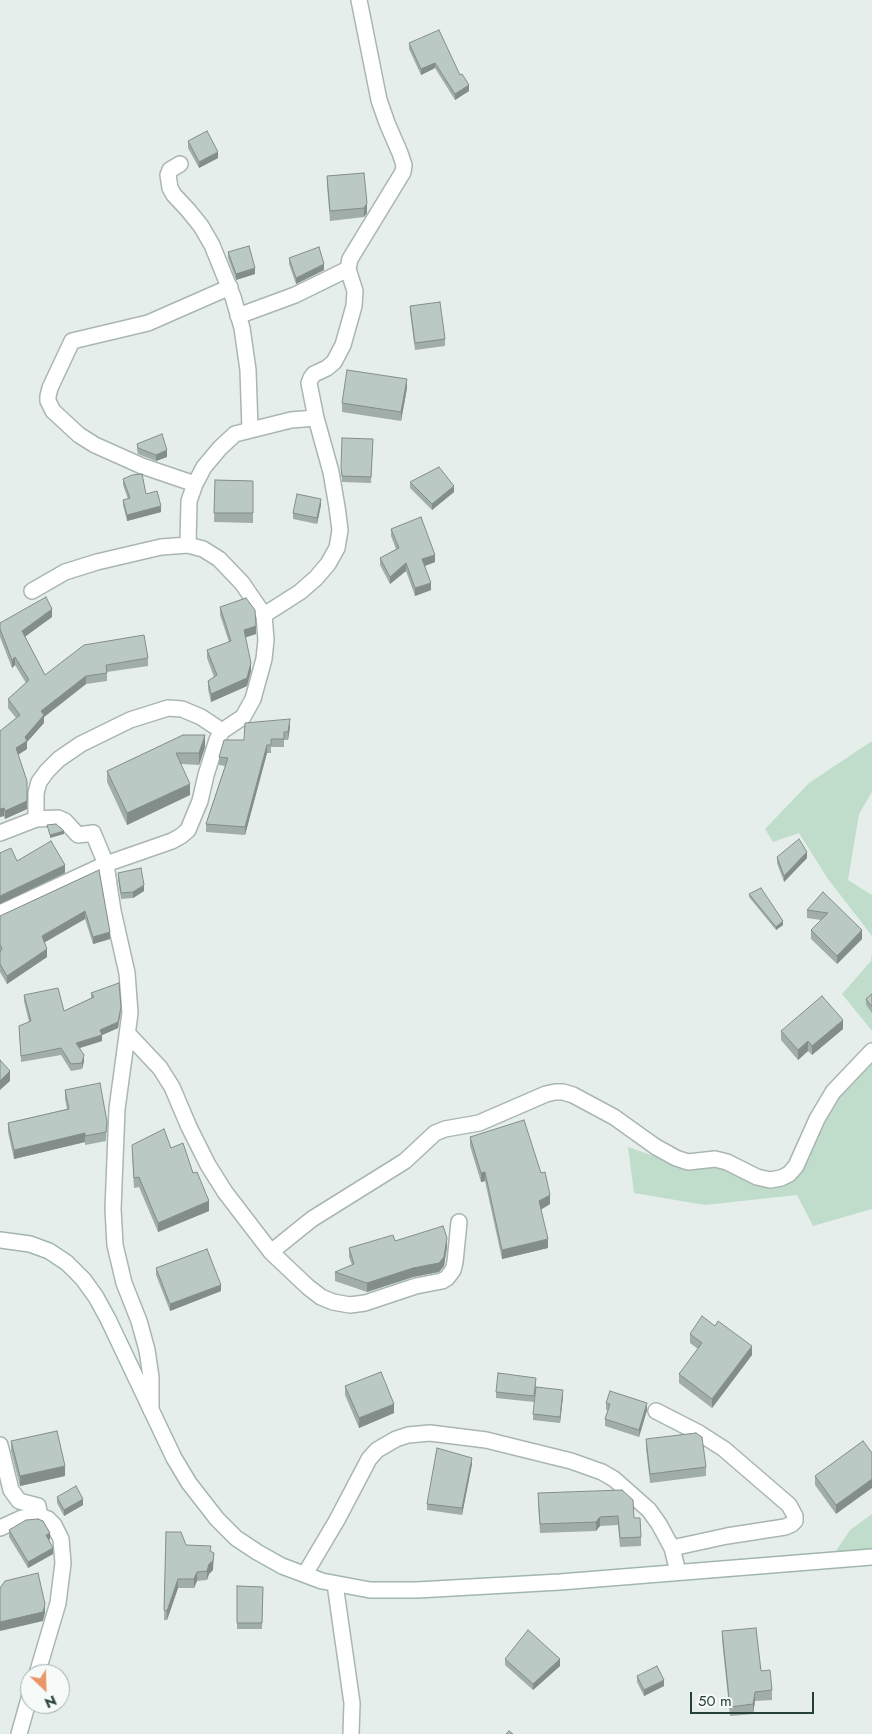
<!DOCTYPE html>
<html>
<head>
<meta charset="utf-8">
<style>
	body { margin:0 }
	#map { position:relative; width:872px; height:1734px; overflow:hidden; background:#e6eeeb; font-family:Jost,sans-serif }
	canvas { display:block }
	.north { position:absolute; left:20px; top:1664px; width:50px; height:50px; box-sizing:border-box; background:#f6faf9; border:1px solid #a3afad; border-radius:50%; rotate:156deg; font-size:14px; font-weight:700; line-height:20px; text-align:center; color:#263f3b }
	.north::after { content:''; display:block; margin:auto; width:18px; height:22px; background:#e99768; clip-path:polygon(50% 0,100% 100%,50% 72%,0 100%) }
	.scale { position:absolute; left:690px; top:1692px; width:124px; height:22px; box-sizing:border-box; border:2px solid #263f3b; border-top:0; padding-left:6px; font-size:15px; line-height:18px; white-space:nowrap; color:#263f3b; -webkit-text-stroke:4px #f6faf9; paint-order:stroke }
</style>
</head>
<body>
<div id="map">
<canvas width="872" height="1734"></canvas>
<div class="north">N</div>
<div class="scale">50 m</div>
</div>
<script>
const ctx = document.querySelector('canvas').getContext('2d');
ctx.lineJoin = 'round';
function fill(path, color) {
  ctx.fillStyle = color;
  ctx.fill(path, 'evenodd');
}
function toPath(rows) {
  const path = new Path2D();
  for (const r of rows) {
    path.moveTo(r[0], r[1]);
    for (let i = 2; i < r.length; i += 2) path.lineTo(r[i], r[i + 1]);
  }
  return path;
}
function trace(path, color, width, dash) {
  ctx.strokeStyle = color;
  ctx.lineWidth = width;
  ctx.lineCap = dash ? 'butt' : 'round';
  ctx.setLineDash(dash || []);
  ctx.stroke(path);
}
fill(toPath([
	[872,741,872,792,859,814,848,880,872,895,872,936,828,879,799,833,773,842,765,829,809,783],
	[872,952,872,1031,842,994,871,961],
	[872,1057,872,1209,813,1226,797,1195,705,1205,634,1193,628,1147,680,1165,735,1169,779,1182,835,1093],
	[872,1514,872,1553,832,1557,850,1530]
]), '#c0ddcc');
const street = toPath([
	[180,164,170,170,168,175,170,188,174,195,188,210,201,226,212,245,233,297,242,328,248,370,250,430],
	[238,316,295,295,348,269],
	[195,484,142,466,95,445,79,435,53,411,48,401,48,396,50,388,72,341,148,323,230,287],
	[188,545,189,501,195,484,204,467,220,448,235,434,291,420,316,418],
	[264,615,300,592,316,578,328,564,337,548,340,530,337,507,331,472,316,418,309,383,311,378,314,374,327,368,334,362,343,345,354,306,355,291,348,269,350,259,403,172,404,165,400,153,387,123,379,100,359,0],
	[36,819,58,818,65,821,78,835,93,833,106,864,113,911,127,973,130,1013,117,1109,113,1209,115,1245,124,1283,139,1321,147,1350,151,1377,151,1410],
	[0,833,36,819,36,793,39,782,47,771,59,759,81,744,130,720,168,708,182,709,201,717,222,731],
	[0,913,106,864,172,841,181,836,188,830,200,801,206,775,217,740,222,731,243,717,253,699,264,659,266,640,264,615,242,583,219,559,203,549,188,545,161,547,97,562,65,572,32,591],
	[128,1034,160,1068,172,1087,189,1127,208,1165,225,1192,271,1252,312,1219,405,1161,435,1133,445,1129,479,1123,546,1094,555,1092,563,1092,573,1095,614,1117,656,1147,676,1158,688,1162,715,1159,727,1162,757,1177,770,1180,781,1178,789,1174,796,1166,817,1119,833,1092,872,1051],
	[271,1252,308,1287,321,1297,333,1302,350,1305,365,1303,416,1286,442,1281,447,1278,453,1270,455,1262,459,1222],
	[656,1411,699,1433,724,1449,782,1499,789,1505,795,1516,795,1521,792,1524,785,1527,727,1536,672,1548],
	[0,1445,11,1490,19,1501,38,1506,40,1516],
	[0,1528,22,1518,31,1516,40,1516,48,1519,54,1525,61,1539,63,1563,58,1603,37,1674],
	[305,1574,337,1520,369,1459,377,1450,396,1439,408,1435,430,1433,486,1440,571,1461,602,1472,614,1479,649,1510,659,1524,672,1548,678,1572],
	[335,1584,352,1703,351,1734],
	[19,1734,30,1695]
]);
const secondary = toPath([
	[0,1240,30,1244,49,1251,67,1263,83,1279,96,1297,108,1319,174,1458,189,1483,217,1519,236,1538,257,1552,282,1566,322,1581,370,1590,417,1590,560,1582,872,1557]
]);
trace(street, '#a9b6b3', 18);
trace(secondary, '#a2b6b1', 18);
trace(street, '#fff', 15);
trace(secondary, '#fff', 15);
fill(toPath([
	[409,43,460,75,469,91,455,100,435,68,421,75,409,49],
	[188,141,218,158,199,168,188,148],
	[364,173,367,213,364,217,330,221,327,186,327,176],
	[228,252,255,274,236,280,228,258],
	[289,258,324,270,296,284,289,264],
	[410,306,445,339,445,346,415,350,410,312],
	[407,388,401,421,342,412,342,403],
	[373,439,371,483,342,482,341,467],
	[137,444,167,457,156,461,138,454,137,450],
	[123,479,161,512,127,521,123,505,123,500,128,499,123,485],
	[215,480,253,481,253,523,214,522],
	[410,482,454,492,432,510,410,488],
	[321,505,317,524,293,519,293,513],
	[391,529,435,562,425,566,431,590,415,596,406,571,390,584,380,565,380,558,396,549,391,536],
	[220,607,256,634,245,637,251,671,247,686,211,702,208,689,208,681,214,677,207,658,207,650,229,642,220,615],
	[52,617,25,636,45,675,148,658,148,666,107,672,107,681,86,684,44,717,44,723,27,742,27,749,18,755,27,809,5,819,4,816,0,817,16,718,8,708,8,699,26,683,15,665,12,668,0,637,0,623],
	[290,727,288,740,284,740,284,747,271,747,271,753,267,753,245,835,206,832,206,824,225,766,219,765,219,757,244,740],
	[183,735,205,747,199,765,181,764,190,795,127,825,107,782,107,771],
	[777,857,807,858,784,882,777,863],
	[99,870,110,939,93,944,85,919,44,942,47,957,7,984,0,972,0,916],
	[118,873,144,891,133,898,121,899,118,879],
	[823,892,862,939,837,964,811,939,811,930,821,920,807,918,807,910],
	[749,894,783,925,776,930,749,897],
	[91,993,121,1013,118,1028,102,1035,102,1041,80,1048,84,1061,82,1069,71,1071,61,1055,21,1062,19,1026,29,1022,24,1001,24,995,64,1011,91,998],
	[872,994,872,1013,866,1005,866,999],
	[843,1029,812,1055,808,1051,798,1060,781,1040,781,1031],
	[65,1090,107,1122,106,1141,85,1145,85,1142,14,1159,8,1132,8,1123,67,1109,65,1099],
	[470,1137,550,1204,541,1209,548,1248,502,1259,485,1181,481,1182,470,1146],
	[171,1148,193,1173,209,1211,158,1232,139,1187,134,1188,132,1154],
	[395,1241,447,1247,444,1266,439,1272,413,1277,367,1292,335,1281,335,1272,352,1265,349,1257,349,1248],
	[156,1268,221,1291,170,1311,156,1275],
	[715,1326,752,1355,712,1408,679,1383,679,1374,698,1349,690,1343,690,1334],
	[536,1384,534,1402,496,1398,496,1392],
	[345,1386,394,1413,359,1428,345,1395],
	[563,1396,560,1423,533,1420,533,1414],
	[606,1403,647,1410,639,1437,605,1426,605,1419,608,1410,606,1410],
	[646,1439,706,1467,706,1476,650,1483,646,1448],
	[11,1441,65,1476,20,1486,11,1451],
	[863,1441,836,1514,815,1485,815,1476],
	[472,1464,462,1515,427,1510,427,1504],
	[57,1497,83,1505,64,1516,57,1503],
	[538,1502,634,1518,641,1537,641,1546,620,1547,618,1525,600,1526,596,1531,540,1533],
	[9,1530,50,1539,49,1540,53,1554,28,1568,9,1537],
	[166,1532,186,1545,210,1551,213,1570,209,1574,207,1580,197,1581,194,1588,178,1588,167,1620,164,1620],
	[237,1586,263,1587,262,1629,237,1629],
	[722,1631,761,1671,772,1690,772,1700,755,1701,753,1714,730,1716,722,1640],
	[505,1659,560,1666,533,1690,505,1665],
	[637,1676,664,1686,644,1696,637,1682]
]), '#a1ada9');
fill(toPath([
	[435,63,435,68,421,75,421,69],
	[469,85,469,91,455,100,455,94],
	[218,152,218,158,199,168,199,162],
	[367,203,367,213,364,217,364,208],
	[324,264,324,270,296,284,296,278],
	[255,268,255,274,236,280,236,274],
	[407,379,407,388,401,421,401,412],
	[167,450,167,457,156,461,156,455],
	[454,486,454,492,432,510,432,504],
	[321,499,321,505,317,524,317,518],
	[161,506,161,512,127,521,127,515],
	[435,555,435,562,422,567,422,559],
	[406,563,406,571,390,584,390,577],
	[431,583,431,590,415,596,415,588],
	[52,609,52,617,22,639,22,631],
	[256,626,256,634,244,638,244,630],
	[15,657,15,665,12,668,12,660],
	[251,663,251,671,247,686,211,702,211,694],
	[86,676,86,684,44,717,44,723,27,742,27,749,16,756,16,748,25,737,41,711],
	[290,719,290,727,288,740,288,732],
	[205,735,205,747,199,765,199,753],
	[267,745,267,753,245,835,245,827],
	[27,781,27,809,5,819,5,811],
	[190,784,190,795,127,825,127,813],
	[4,808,4,816,0,817,0,809],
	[64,831,64,834,50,838,50,835],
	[807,852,807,858,784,882,784,876],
	[65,865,65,873,0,904,0,896],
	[144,885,144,891,133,898,133,892],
	[85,911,85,919,42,944,42,936],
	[783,921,783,925,776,930,776,927],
	[862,930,862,939,837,964,837,956],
	[110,932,110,939,93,944,93,937],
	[47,949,47,957,7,984,7,976],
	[121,1007,118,1028,100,1036,100,1030],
	[843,1020,843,1029,812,1055,812,1046],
	[102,1035,102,1041,76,1049,76,1043],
	[808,1041,808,1051,798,1060,798,1050],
	[84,1055,84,1061,82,1069,82,1063],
	[10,1071,10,1081,0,1090,0,1081],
	[85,1133,85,1142,14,1159,14,1150],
	[485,1172,485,1181,481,1182,481,1173],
	[550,1195,550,1204,539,1211,539,1201],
	[209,1201,209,1211,158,1232,158,1223],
	[447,1238,447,1247,444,1266,439,1272,413,1277,367,1292,367,1283],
	[548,1239,548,1248,502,1259,502,1250],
	[221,1285,221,1291,170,1311,170,1304],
	[752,1346,752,1355,712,1408,712,1399],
	[563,1390,563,1396,560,1423,560,1417],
	[647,1403,647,1410,639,1437,639,1430],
	[394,1404,394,1413,359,1428,359,1418],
	[472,1458,472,1464,462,1515,462,1508],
	[65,1466,65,1476,20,1486,20,1476],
	[872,1479,872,1488,836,1514,836,1505],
	[83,1499,83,1505,64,1516,64,1510],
	[600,1517,600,1526,596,1531,596,1522],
	[50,1533,50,1539,46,1542,46,1535],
	[53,1548,53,1554,28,1568,28,1562],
	[214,1553,213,1570,209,1574,207,1580,207,1571,209,1564],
	[197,1572,197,1581,194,1588,194,1579],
	[178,1579,178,1588,167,1620,167,1611],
	[45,1604,45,1613,43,1621,0,1631,0,1622],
	[560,1659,560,1666,533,1690,533,1684],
	[664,1680,664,1686,644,1696,644,1690],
	[755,1692,755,1701,753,1714,753,1704]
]), '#838d8a');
const building = toPath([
	[439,30,460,75,462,74,469,85,455,94,435,63,421,69,409,43,439,30],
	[207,131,218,152,199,162,188,141,207,131],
	[364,173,367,203,364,208,330,211,327,176,364,173],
	[249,246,255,268,236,274,228,252,249,246],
	[319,247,324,264,296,278,289,258,319,247],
	[440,302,445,339,415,343,410,306,440,302],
	[347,370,407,379,401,412,342,403,347,370],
	[162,434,167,450,156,455,138,448,137,444,162,434],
	[342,438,373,439,371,477,342,476,341,467,342,438],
	[439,467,454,486,432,504,410,482,439,467],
	[142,474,146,494,157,491,161,506,127,515,123,500,130,498,123,479,132,475,142,474],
	[215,480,253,481,253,513,214,513,215,480],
	[297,494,321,499,317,518,293,513,297,494],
	[421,517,435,555,422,559,431,583,415,588,406,563,390,577,380,558,399,548,391,529,421,517],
	[46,597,52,609,22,631,45,675,84,645,144,635,148,658,106,665,107,673,86,676,41,711,44,715,25,737,27,741,16,748,27,781,27,801,5,811,4,808,0,809,0,731,20,715,8,699,29,680,15,657,12,660,0,629,0,623,46,597],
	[246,598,255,610,256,626,244,630,251,663,247,678,211,694,208,681,217,675,207,650,231,641,220,607,246,598],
	[290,719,288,732,284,732,284,739,271,739,271,745,267,745,245,827,206,824,228,758,219,757,224,740,244,740,245,723,290,719],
	[183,735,205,735,199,753,176,753,190,784,127,813,107,771,183,735],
	[56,824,64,831,50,835,47,825,56,824],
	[799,839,807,852,784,876,777,857,799,839],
	[51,841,65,865,0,896,0,853,11,848,17,861,51,841],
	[141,868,144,885,133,892,121,893,118,873,141,868],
	[99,870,110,932,93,937,85,911,42,936,47,949,7,976,0,964,0,952,2,949,0,944,0,916,99,870],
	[761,888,783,921,776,927,749,894,761,888],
	[823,892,862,930,837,956,811,930,828,913,807,910,823,892],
	[119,983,121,1007,118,1022,100,1030,102,1035,76,1043,84,1055,82,1063,71,1064,61,1048,21,1056,19,1026,31,1021,24,995,58,988,64,1011,94,997,91,993,119,983],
	[872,994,872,1007,866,999,872,994],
	[822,996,843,1020,812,1046,808,1041,798,1050,781,1031,822,996],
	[0,1060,10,1071,0,1081,0,1060],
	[100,1083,107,1122,106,1132,85,1136,85,1133,14,1150,8,1123,69,1109,65,1090,100,1083],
	[524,1120,541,1173,545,1172,550,1195,539,1201,548,1239,502,1250,485,1172,481,1173,470,1137,524,1120],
	[164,1129,171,1148,183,1143,193,1173,197,1172,209,1201,158,1223,139,1177,134,1178,132,1145,164,1129],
	[443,1226,447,1238,444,1257,439,1263,413,1268,367,1283,335,1272,354,1264,349,1248,393,1235,395,1241,443,1226],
	[207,1249,221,1285,170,1304,156,1268,207,1249],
	[702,1316,715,1326,718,1321,752,1346,712,1399,679,1374,702,1343,690,1334,702,1316],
	[381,1372,394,1404,359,1418,345,1386,381,1372],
	[498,1373,536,1378,534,1396,496,1392,498,1373],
	[536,1387,563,1390,560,1417,533,1414,536,1387],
	[610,1391,647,1403,639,1430,605,1419,610,1404,606,1403,610,1391],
	[57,1431,65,1466,20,1476,11,1441,57,1431],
	[696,1433,702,1437,706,1467,650,1474,646,1439,696,1433],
	[863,1441,872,1453,872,1479,836,1505,815,1476,863,1441],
	[437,1448,472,1458,462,1508,427,1504,437,1448],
	[76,1486,83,1499,64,1510,57,1497,76,1486],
	[622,1490,633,1500,634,1518,640,1518,641,1537,620,1538,618,1516,600,1517,596,1522,540,1524,538,1493,622,1490],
	[38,1519,43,1521,50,1533,46,1535,53,1548,28,1562,9,1530,26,1520,38,1519],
	[166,1532,181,1532,186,1545,211,1546,210,1551,214,1553,213,1561,209,1564,207,1571,197,1572,194,1579,178,1579,167,1611,164,1610,166,1532],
	[38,1573,45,1604,43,1612,0,1622,0,1588,5,1581,38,1573],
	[237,1586,263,1587,262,1623,237,1623,237,1586],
	[756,1628,761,1671,770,1670,772,1690,755,1692,753,1704,730,1707,722,1631,756,1628],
	[528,1630,560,1659,533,1684,505,1659,528,1630],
	[657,1666,664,1680,644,1690,637,1676,657,1666],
	[509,1731,513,1734,506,1734,509,1731]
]);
fill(building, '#bbc9c5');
trace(building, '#838d8a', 1);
</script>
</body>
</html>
